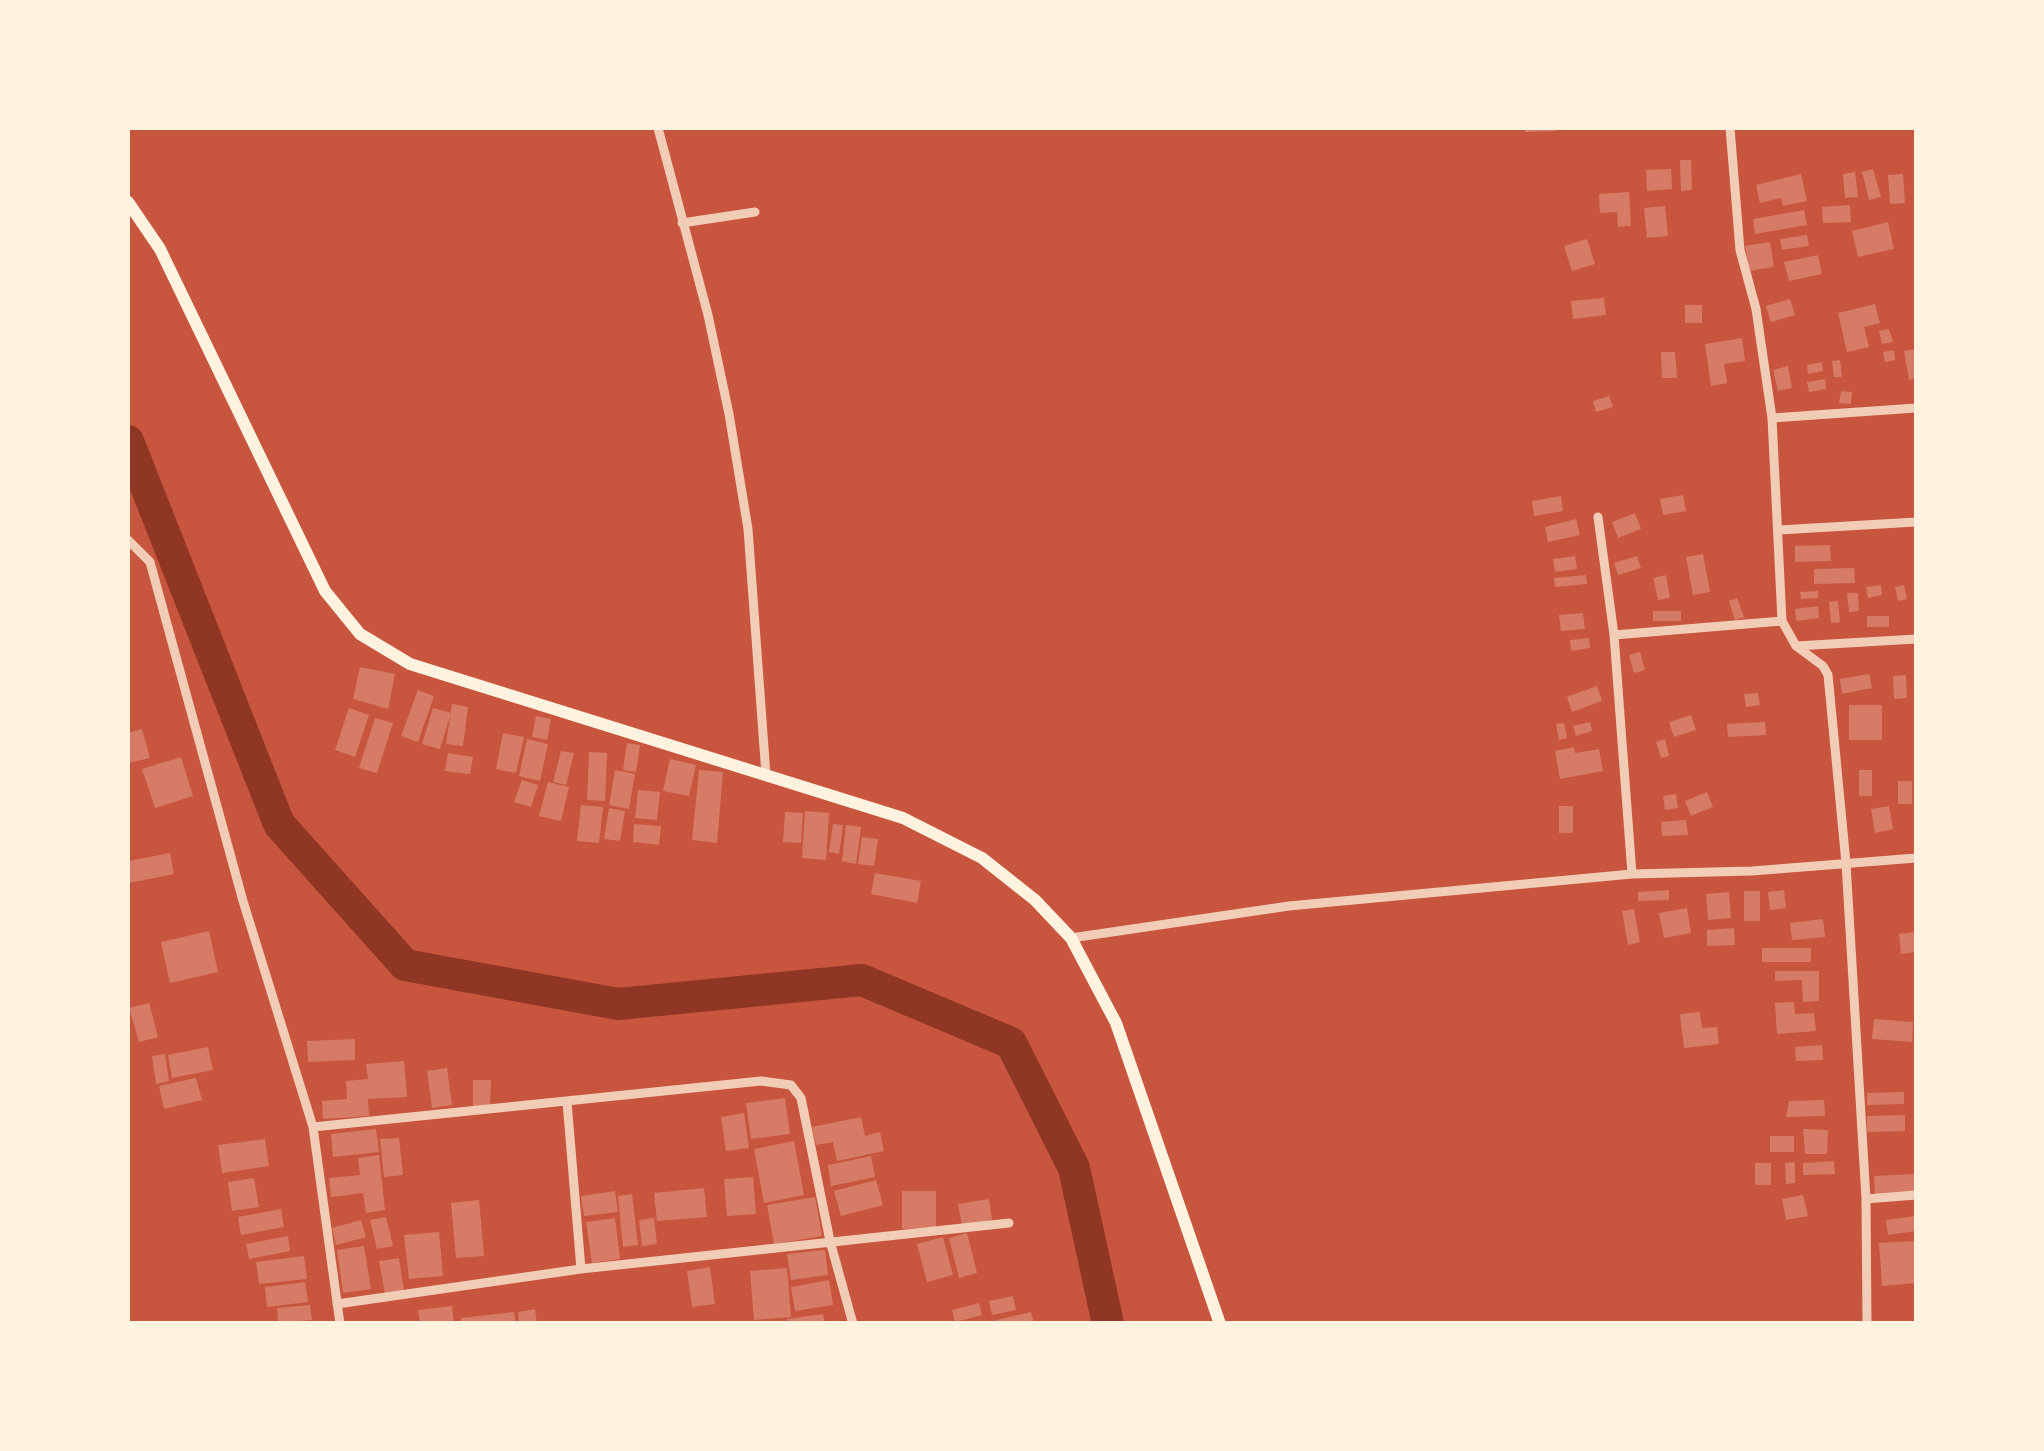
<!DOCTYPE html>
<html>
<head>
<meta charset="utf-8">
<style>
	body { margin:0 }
	#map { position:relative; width:2044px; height:1451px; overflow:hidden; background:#c8553d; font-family:Georgia,serif }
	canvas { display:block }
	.frame { position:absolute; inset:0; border:130px solid #fff3e0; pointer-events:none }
</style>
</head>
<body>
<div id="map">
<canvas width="2044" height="1451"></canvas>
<div class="frame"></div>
</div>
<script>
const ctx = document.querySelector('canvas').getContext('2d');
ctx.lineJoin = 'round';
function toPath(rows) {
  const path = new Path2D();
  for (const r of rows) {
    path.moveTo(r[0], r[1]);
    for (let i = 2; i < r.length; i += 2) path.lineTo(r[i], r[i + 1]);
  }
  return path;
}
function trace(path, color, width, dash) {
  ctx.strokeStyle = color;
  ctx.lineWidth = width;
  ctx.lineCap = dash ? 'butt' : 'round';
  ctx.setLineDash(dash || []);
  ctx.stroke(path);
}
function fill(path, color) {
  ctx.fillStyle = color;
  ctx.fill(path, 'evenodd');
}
trace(toPath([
	[128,441,279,824,405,965,618,1004,862,980,1011,1043,1074,1168,1108,1324]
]), '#8f3625', 32);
fill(toPath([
	[1525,128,1556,128,1556,131,1525,132],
	[1680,160,1691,160,1692,190,1681,191],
	[1671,169,1672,189,1647,191,1646,170],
	[1873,169,1881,197,1869,200,1862,172],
	[1855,172,1858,197,1845,198,1843,174],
	[1801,174,1807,201,1783,206,1781,198,1760,203,1756,185],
	[1903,174,1905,203,1890,204,1888,175],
	[1629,192,1631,226,1618,227,1617,212,1600,213,1599,194],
	[1850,205,1851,222,1823,223,1822,207],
	[1665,206,1668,236,1647,238,1644,208],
	[1804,210,1807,225,1755,234,1753,219],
	[1888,222,1894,249,1858,257,1852,231],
	[1807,235,1809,246,1782,250,1780,239],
	[1587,239,1595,264,1572,271,1564,246],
	[1770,242,1774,267,1750,271,1745,246],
	[1818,255,1822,274,1789,281,1784,262],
	[1604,298,1606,315,1573,319,1571,301],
	[1790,299,1795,315,1771,322,1766,306],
	[1875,304,1880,323,1864,327,1869,347,1847,352,1838,313],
	[1685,305,1702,305,1702,323,1685,323],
	[1889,329,1893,342,1882,344,1879,331],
	[1742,338,1745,361,1724,364,1727,383,1711,386,1705,344],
	[1915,349,1916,378,1909,380,1904,351],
	[1894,350,1895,360,1885,362,1883,352],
	[1661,352,1675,352,1677,378,1662,378],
	[1840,360,1842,377,1834,377,1832,361],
	[1822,362,1823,371,1808,374,1807,365],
	[1788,366,1792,388,1778,391,1773,370],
	[1825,379,1826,389,1809,392,1807,382],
	[1841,391,1852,392,1851,404,1839,403],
	[1609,396,1613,407,1596,412,1593,401],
	[1683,495,1686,511,1663,515,1660,499],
	[1561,496,1563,511,1534,516,1532,501],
	[1635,513,1641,529,1618,538,1612,522],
	[1576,519,1580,535,1548,542,1545,527],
	[1830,545,1831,561,1795,562,1795,546],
	[1703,554,1710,592,1693,595,1686,557],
	[1575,556,1577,569,1555,572,1553,559],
	[1637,556,1641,568,1618,575,1614,563],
	[1854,568,1855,583,1814,584,1814,569],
	[1586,575,1587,584,1555,587,1554,578],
	[1666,575,1670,598,1658,600,1653,578],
	[1881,585,1882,595,1868,598,1866,587],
	[1904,585,1907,599,1898,601,1895,587],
	[1818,591,1818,598,1801,599,1800,592],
	[1847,593,1858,593,1859,611,1849,612],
	[1737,598,1744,617,1735,620,1729,601],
	[1838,601,1840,622,1831,623,1829,602],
	[1818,606,1819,618,1796,621,1795,609],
	[1653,611,1681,611,1681,621,1653,621],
	[1583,613,1585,629,1561,631,1559,615],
	[1867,616,1889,616,1889,627,1867,627],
	[1589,638,1590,648,1571,651,1570,640],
	[1640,652,1645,670,1634,673,1629,655],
	[360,667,395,674,388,709,353,699],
	[1869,674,1872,688,1842,694,1840,679],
	[1906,675,1907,698,1894,699,1893,676],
	[1597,686,1602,701,1572,712,1567,697],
	[418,690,434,696,418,742,401,736],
	[1758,693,1760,705,1746,707,1744,694],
	[452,704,468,707,463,746,446,744],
	[1849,705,1882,705,1882,740,1849,740],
	[349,708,369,715,355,757,335,750],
	[433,708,451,713,440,749,422,744],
	[1691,715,1696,730,1674,737,1669,722],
	[536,716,551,719,547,740,532,737],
	[375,718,393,723,377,773,359,768],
	[1590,722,1592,731,1576,736,1573,726],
	[1765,722,1766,735,1728,737,1727,724],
	[1564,723,1567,738,1559,740,1556,724],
	[142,729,150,758,128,763,128,733],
	[503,733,524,737,516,773,496,769],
	[527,739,548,744,540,781,519,776],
	[1665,739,1669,756,1661,758,1656,742],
	[627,743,640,745,636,772,623,770],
	[1574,747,1575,753,1599,749,1603,771,1560,779,1555,751],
	[561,751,574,753,566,785,553,782],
	[589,752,607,753,605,801,587,800],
	[448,753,473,757,470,774,445,771],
	[181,757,193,796,155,808,142,769],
	[670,759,696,765,689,796,663,791],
	[615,770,635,774,629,809,609,805],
	[699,770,723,772,717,843,692,840],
	[1859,770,1872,770,1872,796,1859,796],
	[522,780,538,785,531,807,514,802],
	[1898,781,1912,781,1912,804,1898,804],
	[548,782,569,787,561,821,539,816],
	[638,790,660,792,657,820,635,818],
	[1707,792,1713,807,1691,816,1685,801],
	[1676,794,1678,808,1665,810,1663,796],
	[581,805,603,807,599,843,577,841],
	[1559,806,1573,806,1573,833,1559,833],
	[1889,806,1893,829,1875,833,1871,809],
	[609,808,625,811,620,841,604,839],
	[805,811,829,813,826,860,802,858],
	[785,812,803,813,801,843,783,842],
	[1686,820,1688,835,1662,836,1661,822],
	[634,824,661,826,659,845,633,842],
	[833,824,843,825,839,854,829,852],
	[846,825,861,827,856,864,842,861],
	[862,837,878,839,874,866,858,864],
	[170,853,174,874,129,883,128,861],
	[875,873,921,881,917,903,871,894],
	[1669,890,1669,900,1638,901,1638,892],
	[1784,890,1786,908,1770,910,1768,892],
	[1744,891,1760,891,1760,921,1744,921],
	[1729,892,1731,918,1708,920,1706,894],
	[1687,908,1691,933,1664,938,1659,913],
	[1634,909,1640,942,1628,945,1622,911],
	[1823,919,1825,937,1792,940,1790,923],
	[1734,928,1735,945,1707,946,1707,930],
	[209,931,218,972,170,983,161,942],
	[1916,932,1916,952,1901,954,1899,934],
	[1762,948,1811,948,1811,962,1762,962],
	[1775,971,1819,971,1819,1001,1803,1002,1802,980,1775,981],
	[1794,1002,1795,1014,1814,1013,1816,1031,1777,1034,1775,1003],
	[149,1003,158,1037,139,1042,129,1008],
	[1700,1012,1702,1028,1717,1027,1719,1044,1684,1048,1680,1014],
	[1874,1019,1913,1022,1912,1042,1872,1039],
	[355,1039,355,1060,308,1062,307,1041],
	[1822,1045,1823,1060,1796,1061,1795,1047],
	[208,1047,213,1070,172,1078,168,1055],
	[165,1054,169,1081,156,1084,152,1056],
	[404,1061,407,1097,368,1099,369,1116,323,1119,322,1101,347,1099,346,1081,368,1079,366,1064],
	[447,1068,452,1105,432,1108,427,1071],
	[196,1078,202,1100,164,1109,159,1086],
	[473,1080,491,1080,490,1109,473,1108],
	[1904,1092,1904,1104,1867,1105,1867,1093],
	[785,1098,790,1134,751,1139,746,1103],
	[1824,1100,1825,1116,1786,1117,1789,1101],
	[744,1113,749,1148,726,1151,721,1117],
	[1905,1115,1905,1131,1867,1132,1867,1116],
	[861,1117,865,1136,880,1132,884,1151,837,1161,833,1142,816,1145,812,1127],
	[376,1129,379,1152,333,1157,331,1134],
	[1803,1129,1828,1130,1827,1154,1805,1154],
	[1770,1136,1794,1136,1794,1152,1770,1152],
	[399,1138,403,1175,384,1177,380,1139],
	[265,1139,269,1166,222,1173,218,1145],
	[794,1141,804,1195,764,1203,754,1149],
	[379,1155,385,1210,366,1213,363,1193,331,1197,329,1178,360,1175,358,1158],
	[871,1156,875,1177,831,1186,828,1165],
	[1834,1161,1835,1174,1803,1175,1803,1163],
	[1795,1162,1795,1183,1786,1184,1785,1163],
	[1755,1163,1771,1163,1771,1185,1755,1185],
	[1914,1174,1915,1194,1875,1196,1874,1176],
	[753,1177,756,1214,727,1216,724,1179],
	[254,1178,259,1207,232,1211,228,1182],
	[876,1180,883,1205,841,1216,834,1191],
	[704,1188,707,1217,657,1221,654,1193],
	[615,1191,618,1212,584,1216,581,1196],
	[902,1191,936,1191,936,1228,902,1229],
	[632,1194,638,1245,623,1247,618,1196],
	[1803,1195,1808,1216,1786,1220,1782,1199],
	[815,1197,822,1236,774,1244,767,1205],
	[989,1199,992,1220,962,1225,958,1204],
	[479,1200,484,1256,456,1258,451,1203],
	[281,1209,284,1227,241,1235,238,1217],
	[1916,1216,1916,1231,1888,1235,1886,1220],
	[386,1217,393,1246,377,1249,370,1220],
	[615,1218,620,1259,592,1263,586,1222],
	[654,1218,657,1244,642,1246,639,1220],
	[361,1220,366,1237,336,1245,332,1228],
	[439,1232,443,1276,409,1279,404,1235],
	[967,1233,977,1273,959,1278,949,1238],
	[288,1236,290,1251,249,1259,246,1244],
	[943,1237,953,1275,927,1282,917,1244],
	[1916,1241,1916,1283,1882,1286,1879,1243],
	[364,1246,371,1289,343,1293,337,1250],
	[825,1250,828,1275,791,1280,787,1254],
	[304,1256,307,1279,259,1284,256,1262],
	[399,1258,404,1291,385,1294,379,1261],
	[710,1267,715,1304,692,1307,687,1271],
	[787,1268,791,1317,754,1320,750,1271],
	[829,1280,833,1305,795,1311,791,1287],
	[305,1282,308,1302,267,1307,265,1287],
	[1013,1296,1016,1310,992,1315,989,1301],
	[979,1303,982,1315,955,1322,952,1310],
	[310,1305,312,1320,278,1323,277,1308],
	[452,1306,454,1324,420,1324,418,1310],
	[535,1309,537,1324,519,1324,518,1312],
	[514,1312,516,1324,461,1324,461,1318],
	[1031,1312,1034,1324,989,1324,988,1322],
	[823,1314,825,1324,788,1324,787,1319]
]), '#d67c66');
trace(toPath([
	[658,128,708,315,729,414,748,529,766,775],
	[1730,128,1740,250,1756,309,1772,418,1782,621,1796,646,1823,666,1828,675,1846,863,1866,1199,1867,1324],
	[682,223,755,212],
	[1772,418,1916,408],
	[1598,517,1614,635,1632,874],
	[1779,530,1916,522],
	[128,540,150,562,243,901,313,1127,340,1324],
	[1614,635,1782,621],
	[1796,646,1916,639],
	[1071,938,1289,906,1632,874,1752,871,1916,858],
	[567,1102,581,1269],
	[313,1127,761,1081,791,1085,801,1098,830,1241,853,1324],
	[1866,1199,1916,1195],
	[337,1304,581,1269,1009,1223]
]), '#f1ccb7', 9);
trace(toPath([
	[128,202,160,249,325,591,360,634,410,664,903,818,982,858,1035,900,1071,938,1116,1023,1220,1324]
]), '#fff3e0', 12);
</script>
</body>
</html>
